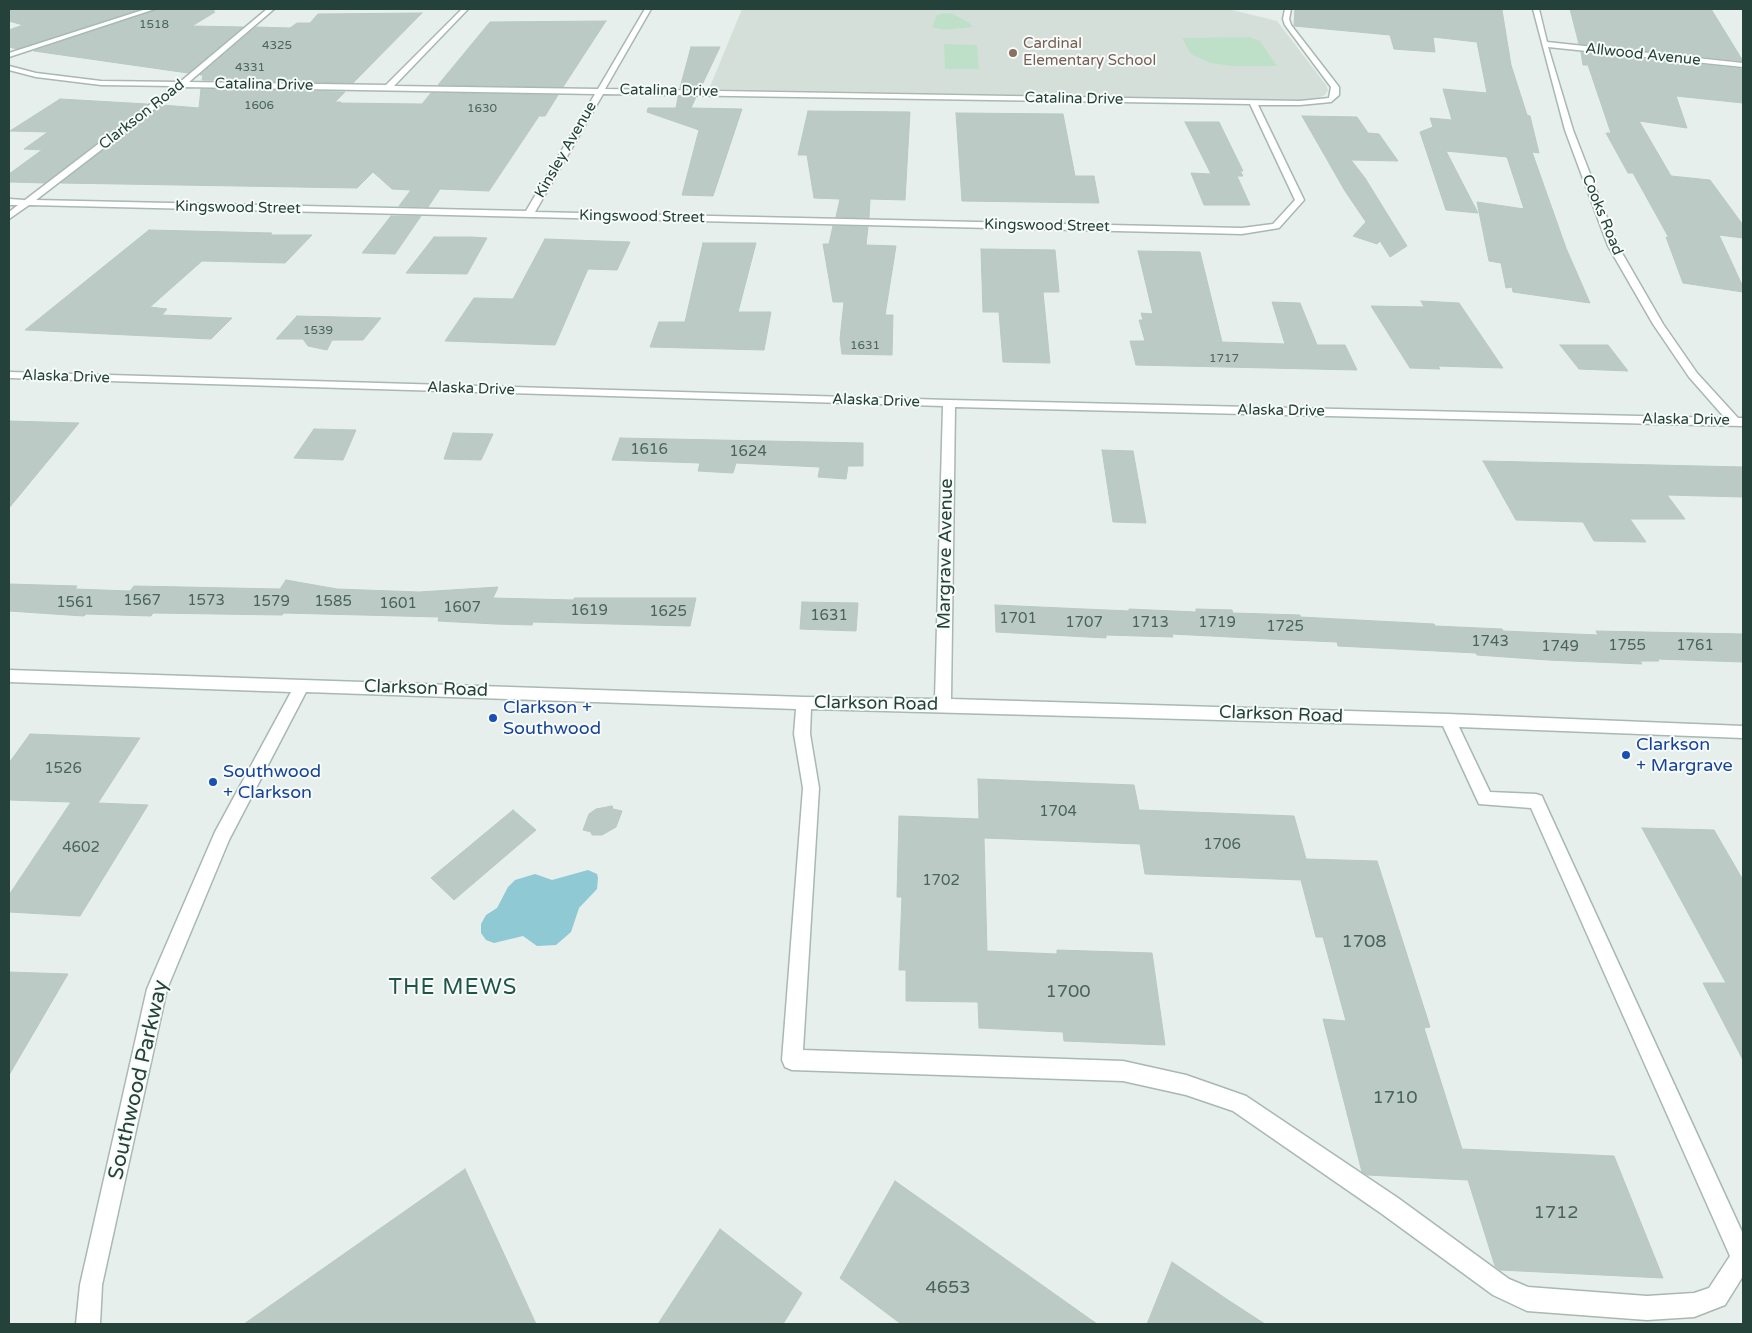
<!DOCTYPE html>
<html>
<head>
<meta charset="utf-8">
<style>
	body { margin:0 }
	#map { position:relative; width:1752px; height:1333px; overflow:hidden; background:#e6efeb; font-family:"Varela Round",sans-serif }
	canvas { display:block }
	.frame { position:absolute; inset:0; border:10px solid #24423a; pointer-events:none }
</style>
</head>
<body>
<div id="map">
<canvas width="1752" height="1333"></canvas>
<div class="frame"></div>
</div>
<script>
const ctx = document.querySelector('canvas').getContext('2d');
ctx.lineJoin = 'round';
function fill(path, color) {
  ctx.fillStyle = color;
  ctx.fill(path, 'evenodd');
}
function toPath(rows) {
  const path = new Path2D();
  for (const r of rows) {
    path.moveTo(r[0], r[1]);
    for (let i = 2; i < r.length; i += 2) path.lineTo(r[i], r[i + 1]);
  }
  return path;
}
function trace(path, color, width, dash) {
  ctx.strokeStyle = color;
  ctx.lineWidth = width;
  ctx.lineCap = dash ? 'butt' : 'round';
  ctx.setLineDash(dash || []);
  ctx.stroke(path);
}
function label(font, color, halo, rows, align = 'center') {
  ctx.font = font + ' "Varela Round",sans-serif';
  ctx.lineWidth = 4;
  ctx.setLineDash([]);
  ctx.textBaseline = 'middle';
  ctx.strokeStyle = halo;
  ctx.fillStyle = color;
  for (const [text, x, y, turn = 0] of rows) {
    ctx.save();
    ctx.translate(x, y);
    ctx.rotate((+turn || 0) * Math.PI / 180);
    ctx.textAlign = isNaN(turn) ? turn : align;
    if (halo) ctx.strokeText(text, 0, 0);
    ctx.fillText(text, 0, 0);
    ctx.restore();
  }
}
fill(toPath([
	[742,9,1228,9,1277,21,1326,85,1328,90,1325,95,1318,98,1302,100,709,89]
]), '#d4dfda');
fill(toPath([
	[944,13,953,14,970,23,972,27,944,30,932,27,937,15],
	[1249,37,1260,41,1277,66,1232,66,1210,63,1191,54,1182,38],
	[944,44,977,45,979,69,945,69]
]), '#bfe0c8');
fill(toPath([
	[588,870,597,874,598,878,597,889,579,908,571,932,556,945,537,946,523,936,494,943,486,940,481,933,481,924,486,915,497,908,508,887,515,880,535,874,552,880]
]), '#8ec9d4');
const building = toPath([
	[9,9,141,9,17,49,9,47,9,30,23,25,9,21,9,9],
	[157,9,216,9,212,12,215,12,192,26,243,27,188,73,34,51,157,9],
	[1295,9,1502,10,1511,65,1527,115,1530,116,1539,153,1532,152,1566,248,1590,303,1513,292,1512,287,1506,288,1501,263,1489,261,1477,202,1524,209,1507,157,1446,151,1478,213,1446,210,1420,132,1433,127,1430,118,1452,120,1443,89,1487,93,1477,42,1433,37,1435,52,1394,49,1390,35,1294,26,1295,9],
	[1570,9,1711,9,1743,61,1579,44,1570,9],
	[422,13,353,83,202,80,203,75,200,75,256,27,290,28,297,23,310,23,318,14,422,13],
	[606,21,563,87,438,85,490,22,606,21],
	[691,47,720,47,700,89,680,88,691,47],
	[1581,52,1743,69,1743,103,1676,96,1687,128,1639,121,1671,176,1710,180,1743,225,1743,238,1719,235,1743,287,1743,292,1683,283,1666,237,1669,238,1633,173,1628,173,1606,133,1611,133,1588,65,1583,65,1581,52],
	[201,89,345,92,335,102,341,102,340,103,422,104,431,93,558,95,545,116,539,116,489,191,440,189,428,207,399,206,411,190,392,189,373,172,357,188,61,183,162,105,199,108,201,89],
	[678,97,696,97,691,108,742,109,713,196,682,195,699,130,647,112,648,108,676,108,678,97],
	[60,99,147,104,45,183,9,182,9,174,42,150,24,149,48,132,10,131,60,99],
	[808,111,910,112,905,200,870,199,869,218,836,217,840,199,814,198,807,155,798,155,808,111],
	[956,113,1063,114,1075,176,1094,176,1099,203,962,201,956,113],
	[1302,116,1357,117,1368,133,1379,134,1398,161,1351,160,1365,178,1407,246,1390,257,1380,241,1377,244,1353,236,1366,222,1345,191,1302,116],
	[1185,122,1219,122,1243,171,1240,171,1243,176,1237,176,1250,205,1204,205,1191,173,1211,174,1185,122],
	[391,216,421,216,395,254,362,253,391,216],
	[833,226,868,227,866,245,896,246,885,315,893,315,892,355,842,354,840,339,844,302,833,302,823,244,829,244,833,226],
	[149,230,272,233,270,235,312,235,285,263,202,261,150,307,167,309,162,315,232,318,211,339,25,330,149,230],
	[434,237,471,237,487,238,467,274,406,273,434,237],
	[545,239,630,242,617,270,588,269,555,345,445,341,474,298,513,299,545,239],
	[703,243,756,243,738,312,771,312,764,350,650,347,659,322,685,322,703,243],
	[981,249,1055,250,1059,292,1043,292,1050,363,1003,362,999,312,983,312,981,249],
	[1138,251,1200,252,1222,342,1285,344,1272,302,1300,303,1317,345,1345,345,1357,370,1136,365,1130,341,1145,341,1139,320,1143,320,1141,313,1153,314,1138,251],
	[1421,301,1459,303,1503,368,1438,366,1440,369,1410,368,1371,306,1424,307,1421,301],
	[297,316,381,318,363,340,332,340,327,350,308,346,303,339,276,339,297,316],
	[1560,345,1608,345,1628,371,1579,369,1560,345],
	[9,421,79,423,9,508,9,421],
	[314,429,356,430,343,460,294,458,314,429],
	[453,433,493,434,481,460,444,459,453,433],
	[620,438,863,443,863,466,848,466,846,479,818,477,820,467,736,463,733,473,698,471,700,463,612,460,620,438],
	[1102,450,1133,451,1146,523,1113,522,1102,450],
	[1483,461,1743,467,1743,497,1667,495,1685,519,1630,519,1646,542,1594,541,1583,522,1516,520,1483,461],
	[286,580,337,589,419,592,498,587,493,598,574,600,574,598,696,598,690,626,533,622,532,625,495,624,438,621,439,617,284,613,282,615,153,613,151,616,86,614,84,616,9,611,9,584,77,586,75,589,130,591,134,586,280,589,286,580],
	[802,602,858,603,856,631,800,629,802,602],
	[995,605,1129,611,1129,609,1196,612,1196,609,1232,610,1233,613,1300,615,1300,617,1434,624,1435,626,1502,629,1503,631,1598,635,1596,631,1743,634,1743,662,1657,659,1659,661,1640,661,1642,664,1548,660,1477,655,1476,653,1338,646,1337,642,1269,639,1172,634,1173,637,1106,635,1106,638,996,632,995,605],
	[30,734,140,738,98,803,148,805,80,916,9,912,9,895,71,802,9,800,9,763,30,734],
	[978,779,1134,785,1139,810,1294,816,1306,859,1377,861,1430,1027,1424,1028,1462,1149,1614,1156,1663,1278,1500,1270,1495,1266,1468,1180,1367,1175,1362,1172,1323,1019,1346,1021,1323,937,1316,937,1301,880,1145,874,1140,844,984,838,987,951,1057,954,1057,950,1152,953,1165,1045,1064,1041,1063,1032,979,1028,978,1002,906,1001,906,970,899,970,902,897,897,897,899,816,979,819,978,779],
	[612,806,613,809,622,811,616,827,602,835,592,835,591,832,583,830,589,814,596,809,612,806],
	[513,810,536,830,454,900,431,878,513,810],
	[1642,828,1714,830,1743,880,1743,1060,1703,983,1726,983,1642,828],
	[9,972,68,974,9,1075,9,972],
	[465,1169,536,1324,244,1324,465,1169],
	[895,1181,946,1217,1097,1324,901,1324,840,1278,895,1181],
	[720,1229,802,1293,783,1324,658,1324,720,1229],
	[1172,1262,1228,1300,1265,1324,1147,1324,1172,1262]
]);
fill(building, '#bbcac4');
trace(building, '#b8c9c2', 1);
const minor = toPath([
	[146,9,155,9,9,57,9,53,146,9],
	[267,9,274,9,189,82,386,85,462,9,468,9,394,86,598,89,645,9,651,9,605,89,1300,101,1329,98,1331,87,1285,25,1283,19,1285,9,1291,9,1289,19,1291,25,1339,87,1339,95,1331,102,1300,105,1258,105,1304,200,1279,228,1242,234,29,205,9,219,9,212,18,205,9,205,9,199,25,200,174,86,101,85,36,77,9,70,9,66,36,73,101,81,180,82,267,9],
	[183,87,595,94,526,211,36,200,183,87],
	[603,94,1250,104,1295,200,1273,224,1242,228,535,212,603,94],
	[1533,9,1539,9,1547,42,1743,63,1743,67,1548,47,1573,130,1618,246,1663,324,1697,373,1738,418,1743,418,1743,426,955,407,951,699,1448,714,1743,726,1743,738,1459,727,1490,792,1536,794,1542,796,1544,801,1743,1234,1743,1276,1725,1305,1694,1317,1647,1320,1527,1311,1493,1295,1382,1214,1233,1111,1186,1095,1123,1081,792,1070,785,1067,782,1060,803,788,794,734,796,709,306,692,229,840,167,989,102,1285,100,1324,76,1324,80,1285,147,989,215,832,291,692,9,682,9,670,804,697,935,699,943,406,9,378,9,372,949,400,1725,418,1689,377,1653,324,1608,246,1565,130,1533,9],
	[811,709,1443,726,1479,804,1531,808,1730,1256,1709,1288,1694,1293,1647,1296,1528,1287,1509,1279,1398,1198,1246,1096,1186,1075,1123,1061,803,1050,819,788,810,734,811,709]
]);
trace(minor, '#a8b8b2', 3);
fill(minor, '#fff');
for (const [x, y, r, color] of [
	[1013,53,5,"#8d6e63"],
	[493,718,5,"#1a4fb4"],
	[1626,755,5,"#1a4fb4"],
	[213,782,5,"#1a4fb4"]
]) {
  const dot = new Path2D();
  dot.arc(x, y, r, 0, 2 * Math.PI);
  ctx.fillStyle = color;
  ctx.fill(dot);
  trace(dot, '#f7fbf9', 2);
}
label('12px', '#4a645c', null, [
	["1518",154,25],
	["4325",277,46],
	["4331",250,68],
	["1606",259,106],
	["1630",482,109],
	["1539",318,331],
	["1631",865,346],
	["1717",1224,359]
]);
label('15px', '#785e54', '#f7fbf9', [
	["Cardinal",1023,44],
	["Elementary School",1023,61]
], 'left');
label('15px', '#24423a', '#f7fbf9', [
	["Allwood Avenue",1643,55,6],
	["Catalina Drive",264,85,1],
	["Catalina Drive",669,91,1],
	["Catalina Drive",1074,99,1],
	["Clarkson Road",142,115,-38],
	["Kinsley Avenue",566,150,-60],
	["Kingswood Street",238,208,1],
	["Cooks Road",1602,215,68],
	["Kingswood Street",642,217,1],
	["Kingswood Street",1047,226,1],
	["Alaska Drive",66,377,2],
	["Alaska Drive",471,389,2],
	["Alaska Drive",876,401,2],
	["Alaska Drive",1281,411,1],
	["Alaska Drive",1686,420,1]
]);
label('15px', '#4a645c', null, [
	["1616",649,450],
	["1624",748,452],
	["1567",142,601],
	["1573",206,601],
	["1579",271,602],
	["1585",333,602],
	["1561",75,603],
	["1601",398,604],
	["1607",462,608],
	["1619",589,611],
	["1625",668,612],
	["1631",829,616],
	["1701",1018,619],
	["1707",1084,623],
	["1713",1150,623],
	["1719",1217,623],
	["1725",1285,627],
	["1743",1490,642],
	["1755",1627,646],
	["1761",1695,646],
	["1749",1560,647],
	["1526",63,769],
	["1704",1058,812],
	["1706",1222,845],
	["4602",81,848],
	["1702",941,881]
]);
label('18px', '#24423a', '#f7fbf9', [
	["Margrave Avenue",946,554,-89],
	["Clarkson Road",426,689,2],
	["Clarkson Road",876,704,1],
	["Clarkson Road",1281,715,2]
]);
label('18px', '#164399', '#f7fbf9', [
	["Clarkson +",503,708],
	["Southwood",503,729],
	["Clarkson",1636,745],
	["+ Margrave",1636,766],
	["Southwood",223,772],
	["+ Clarkson",223,793]
], 'left');
label('18px', '#4a645c', null, [
	["1708",1364,942],
	["1700",1068,992],
	["1710",1395,1098],
	["1712",1556,1213],
	["4653",948,1288]
]);
label('21px', '#24423a', '#f7fbf9', [
	["Southwood Parkway",139,1080,-77]
]);
ctx.letterSpacing = '1px';
label('22px', '#1f5548', '#f7fbf9', [
	["THE MEWS",453,988]
]);
ctx.letterSpacing = '0px';
</script>
</body>
</html>
